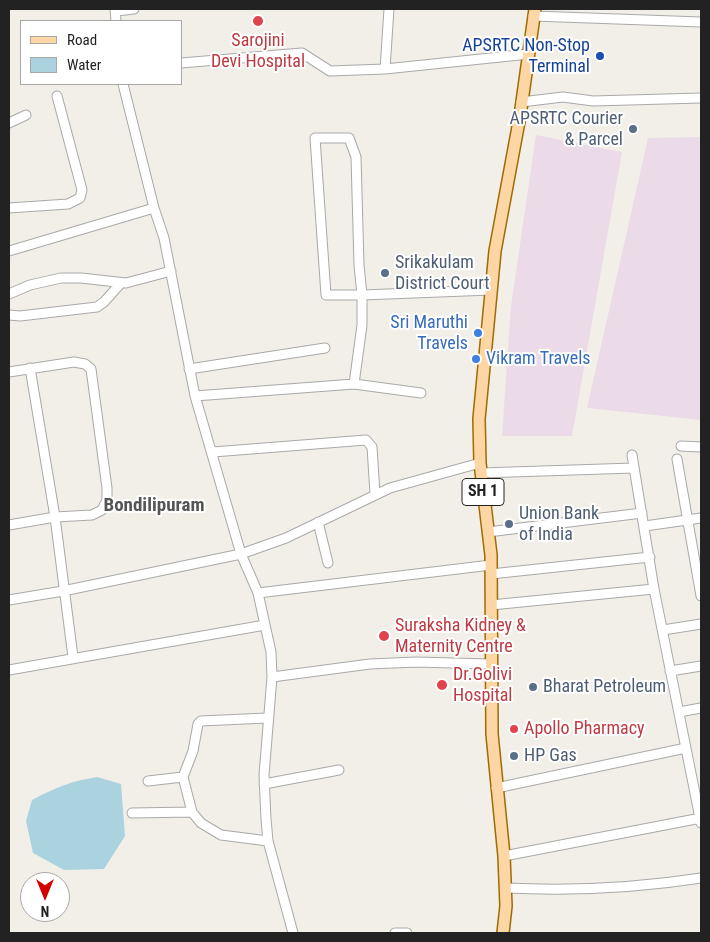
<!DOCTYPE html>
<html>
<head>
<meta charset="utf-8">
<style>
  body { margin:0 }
  #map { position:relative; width:710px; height:942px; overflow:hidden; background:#f2efe9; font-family:"Roboto Condensed",sans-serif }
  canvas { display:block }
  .frame { position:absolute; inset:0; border:10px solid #222; pointer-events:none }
  .legend { position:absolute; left:20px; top:20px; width:162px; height:65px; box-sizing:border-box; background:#fff; border:1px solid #a7a7a7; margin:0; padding:6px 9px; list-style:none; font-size:15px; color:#222 }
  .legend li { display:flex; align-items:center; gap:10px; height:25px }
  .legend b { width:25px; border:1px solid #a7a7a7 }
  .north { position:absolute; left:20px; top:872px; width:50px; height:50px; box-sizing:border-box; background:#fff; border:1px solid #a7a7a7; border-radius:50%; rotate:180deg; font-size:14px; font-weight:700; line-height:20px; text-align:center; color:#222 }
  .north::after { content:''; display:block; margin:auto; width:18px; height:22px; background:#d40000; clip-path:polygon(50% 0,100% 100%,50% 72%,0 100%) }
</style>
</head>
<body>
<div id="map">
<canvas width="710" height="942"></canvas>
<div class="frame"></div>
<ul class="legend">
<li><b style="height:6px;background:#fcd6a4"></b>Road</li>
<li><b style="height:14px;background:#aad3df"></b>Water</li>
</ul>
<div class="north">N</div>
</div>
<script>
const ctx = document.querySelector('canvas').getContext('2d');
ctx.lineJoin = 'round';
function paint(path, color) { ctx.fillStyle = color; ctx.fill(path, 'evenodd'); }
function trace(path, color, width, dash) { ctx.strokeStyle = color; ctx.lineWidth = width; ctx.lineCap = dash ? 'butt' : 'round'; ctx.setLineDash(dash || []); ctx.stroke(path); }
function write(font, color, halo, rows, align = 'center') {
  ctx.font = font + ' "Roboto Condensed",sans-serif'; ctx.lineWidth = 4; ctx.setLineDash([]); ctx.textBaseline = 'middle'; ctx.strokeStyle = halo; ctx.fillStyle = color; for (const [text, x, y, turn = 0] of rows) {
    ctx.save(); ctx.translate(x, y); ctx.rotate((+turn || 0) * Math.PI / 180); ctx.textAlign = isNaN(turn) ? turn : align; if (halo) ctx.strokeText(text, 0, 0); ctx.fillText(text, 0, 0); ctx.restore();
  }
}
paint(new Path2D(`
  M536 135 622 152 572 436H502L511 306Z
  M701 137V420L587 408 648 138Z`), '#ebdbe8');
paint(new Path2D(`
  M97 777 121 784 125 836 104 869 64 870 33 853 26 821 32 800C54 788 72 781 97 777Z`), '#aad3df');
const minor = new Path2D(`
  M115 9 116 21
  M116 11 134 9
  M533 16 701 22
  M181 63 302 53 330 71 385 69 529 54
  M385 69 389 9
  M123 84 154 208 164 238 195 396 241 554 258 593 271 652 272 677 264 775 266 819 268 841 293 933
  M521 102 563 97 593 101 701 98
  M9 123 26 115
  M315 138H349L356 157 359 265 362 295H326Z
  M9 208 68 204 80 198 82 190 57 96
  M9 251 154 208
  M9 294 30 285 61 278H81L126 283 171 271
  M9 315 20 316 97 307 104 302 121 283
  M30 368 55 517 73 657
  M189 369 325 348
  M9 372 74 362 85 364 91 369 107 488V500L102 510 92 515 55 517 9 525
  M354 384 421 393
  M195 396 354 384 362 325V295L491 290
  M681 446 701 447
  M213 452 366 440 372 447 375 494
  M632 455 654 589 701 823
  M677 459 701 596
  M481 473 634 468
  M318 522 328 563
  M645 526 701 518
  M488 532 642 513
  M491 574 650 557
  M258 593 491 565
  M9 600 63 591 241 554 286 538 390 488 480 463
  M491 605 654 589
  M663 630 701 624
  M9 670 265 625
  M670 671 701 666
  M272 677 370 664 416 662 490 664
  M679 712 701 708
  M267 718 201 721 198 724 193 751 183 777 192 812 201 823 221 835 268 841
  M148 781 183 777
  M264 784 339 770
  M496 788 686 748
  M132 813 192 812
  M504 856 701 818
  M506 888C570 891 637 888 701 878
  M395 933H407`);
const major = new Path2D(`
  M503 933 506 906 504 856 492 734 491 555 480 463 479 419 495 251 520 116 535 9`);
trace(minor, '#a9a9a9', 11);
trace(major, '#a06b00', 14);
trace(minor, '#fff', 9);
trace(major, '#fcd6a4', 11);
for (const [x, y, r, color] of [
  [258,21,6,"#e0444e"],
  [600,56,5,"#1a4fb4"],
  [633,129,5,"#5c6f8a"],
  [385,273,5,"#5c6f8a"],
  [478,333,5,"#3f7fe0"],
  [476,359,5,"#3f7fe0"],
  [509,524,5,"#5c6f8a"],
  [384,636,6,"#e0444e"],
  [442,685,6,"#e0444e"],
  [533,687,5,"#5c6f8a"],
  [514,729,5,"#e0444e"],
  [514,756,5,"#5c6f8a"]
]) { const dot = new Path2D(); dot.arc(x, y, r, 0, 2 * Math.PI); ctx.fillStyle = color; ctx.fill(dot); trace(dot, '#fff', 2); }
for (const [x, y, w] of [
  [483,492,42]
]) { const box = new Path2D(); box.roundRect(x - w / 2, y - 13.5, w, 27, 4); ctx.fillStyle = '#fff'; ctx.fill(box); trace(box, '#222', 1); }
write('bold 16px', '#222', null, [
  ["SH 1",483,492]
]);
write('18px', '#be3a42', '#fff', [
  ["Sarojini",258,41,"center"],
  ["Devi Hospital",258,62,"center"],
  ["Suraksha Kidney &",395,626],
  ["Maternity Centre",395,647],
  ["Dr.Golivi",453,675],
  ["Hospital",453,696],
  ["Apollo Pharmacy",524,729]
], 'left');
write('18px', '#164399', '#fff', [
  ["APSRTC Non-Stop",590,46],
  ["Terminal",590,67]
], 'right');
write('18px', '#4e5e75', '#fff', [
  ["APSRTC Courier",623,119,"right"],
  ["& Parcel",623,140,"right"],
  ["Srikakulam",395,263],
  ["District Court",395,284],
  ["Union Bank",519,514],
  ["of India",519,535],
  ["Bharat Petroleum",543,687],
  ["HP Gas",524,756]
], 'left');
write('18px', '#366cbe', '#fff', [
  ["Sri Maruthi",468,323],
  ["Travels",468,344],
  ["Vikram Travels",486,359,"left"]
], 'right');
write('bold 19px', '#555', '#fff', [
  ["Bondilipuram",154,506]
]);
</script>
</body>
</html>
